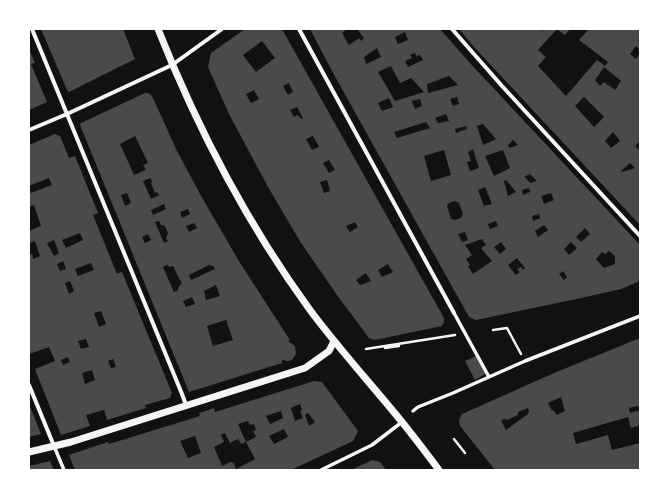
<!DOCTYPE html>
<html>
<head>
<meta charset="utf-8">
<style>
  body { margin:0 }
  #map { position:relative; width:669px; height:499px; overflow:hidden; background:#111; font-family:"IBM Plex Sans",sans-serif }
  canvas { display:block }
  .frame { position:absolute; inset:0; border:30px solid #fff; pointer-events:none }
</style>
</head>
<body>
<div id="map">
<canvas width="669" height="499"></canvas>
<div class="frame"></div>
</div>
<script>
const ctx = document.querySelector('canvas').getContext('2d');
ctx.lineJoin = 'round';
function paint(path, color) { ctx.fillStyle = color; ctx.fill(path, 'evenodd'); }
function trace(path, color, width, dash) { ctx.strokeStyle = color; ctx.lineWidth = width; ctx.lineCap = dash ? 'butt' : 'round'; ctx.setLineDash(dash || []); ctx.stroke(path); }
paint(new Path2D(`
  M41 29H123L135 59 69 92 67 90Z
  M245 29H282L444 318V322L442 326 375 340 369 338 337 295 301 243 268 187 229 114 208 67 211 53ZM262 41 275 58 256 72 243 55ZM289 83 293 92 288 95 283 86ZM254 90 259 99 251 103 246 94ZM297 107 303 118 301 119 298 115 294 117 290 110ZM313 136 319 147 312 150 306 139ZM329 160 335 170 329 173 323 163ZM327 180 330 191 324 193 320 182ZM355 222 358 227 350 232 346 226ZM388 264 393 272 382 277 378 270ZM366 273 371 281 360 285 356 280Z
  M310 29H347L342 33 349 45 359 38 361 41 364 38 357 29H440L469 62 640 245V281L621 289 586 297 476 320 469 317 332 71ZM405 32 408 40 398 44 395 37ZM377 48 381 57 366 64 364 57ZM415 53 416 56 420 55 423 60 408 67 405 61 412 58 410 55ZM391 66 400 83 411 78 424 92 395 101 378 72ZM449 76 458 85 428 93 427 84ZM457 97 459 104 453 106 450 99ZM389 98 393 107 382 111 378 103ZM420 99 422 106 415 109 412 101ZM446 114 449 121 438 123 435 118ZM426 122 430 128 397 138 394 132ZM483 124 496 139 483 145 477 126ZM466 126 467 129 456 133 455 129ZM513 140 518 145 509 148 508 145ZM473 149 479 168 470 171 467 162 471 161 468 152ZM444 150 451 175 431 181 424 156ZM503 150 510 168 494 176 485 156ZM530 174 537 181 530 183 526 178 524 177ZM506 180 516 192 508 196 504 181ZM485 187 492 204 484 206 478 190ZM529 188 530 192 523 195 522 190ZM551 193 554 200 544 204 541 196ZM455 201 459 203 463 214 461 218 455 220 451 219 447 206 449 203ZM539 214 540 218 533 221 532 216ZM496 221 498 226 490 229 488 224ZM544 225 548 230 538 237 535 231ZM585 228 590 234 581 242 576 237ZM465 232 468 240 462 242 458 234ZM482 239 486 245 481 248 492 261 473 274 468 266 470 265 466 259 472 255 465 245ZM501 242 506 249 500 254 494 247ZM571 242 577 248 569 255 564 249ZM609 251 615 256V264L604 268 596 259 602 252 605 254ZM517 258 525 268 523 270 521 267 517 269 520 272 516 275 508 265ZM563 271 567 277 564 280 559 274Z
  M459 29H542L543 31 545 29H570L565 35 557 29 538 50 546 57 538 66 566 96 597 60 605 66 608 62 579 40 589 29H640V50L636 46 630 54 636 59 640 53V141L635 146 640 151V225L474 47ZM604 67 621 81 615 90 604 82 600 86 595 80ZM584 97 604 117 594 127 575 106ZM613 132 620 141 611 148 605 141ZM630 163 635 168 622 172 621 171Z
  M29 49 35 63 31 64 47 102 29 110Z
  M145 93H148L152 96 177 151 200 194 240 263 290 340 288 341 295 346 296 354 292 360 287 361 282 360V363L189 392 80 125 81 123ZM135 136 148 163 143 165 146 170 134 175 120 144ZM151 178 152 182 151 183 155 193 157 192 159 195 151 199 143 181ZM127 193 131 203 125 206 121 195ZM164 204 166 209 153 215 151 210ZM188 209 190 214 182 218 180 212ZM159 221 161 225 165 226 168 233 166 238 168 241 164 243 155 222ZM194 223 197 228 189 232 186 226ZM148 234 151 240 145 243 142 237ZM167 265 170 267 173 266 182 284 179 286 178 290 174 292 163 267ZM209 265 213 266 215 269 191 280 189 275ZM216 285 220 296 206 300 204 291ZM192 297 195 304 186 307 183 301ZM226 320 233 340 213 346 207 326Z
  M55 134 60 136 69 158 75 156 98 213 93 215 117 274 122 272 172 393 170 398 145 405 146 408 107 420 104 410 86 415 90 426 61 435 35 369 55 361 49 347 29 354V255L32 254 33 259 40 256 35 241 29 243V231L41 226 34 205 29 207V188L31 193 52 185 49 178 29 186V145ZM80 233 83 240 66 248 62 240ZM54 240 59 253 54 256 47 243ZM63 261 66 269 60 271 57 264ZM91 263 94 270 78 276 75 269ZM70 281 74 291 69 294 65 283ZM101 311 106 324 99 327 94 313ZM86 339 89 347 81 349 78 341ZM68 357 70 362 63 365 61 360ZM113 359 116 367 111 368 108 361ZM92 370 95 380 85 384 82 373Z
  M640 338V410L638 406 629 408 630 413 640 410V425L631 428 628 417 573 433 576 444 608 435 612 450 640 443V470H495L460 426 459 420 462 414 554 373ZM561 397 565 411 557 415 553 410 552 411 548 403ZM528 408 529 411 528 414 506 430 501 420 505 419 507 420 518 415V412Z
  M476 356 485 373V374L475 380 465 361Z
  M314 381 322 382 358 431 353 441 291 470H75L69 455 108 442 109 444 200 416 199 413 214 408 215 412ZM300 404 302 410 300 411 303 418 295 421 291 408ZM281 411 283 418 270 424 266 416ZM308 413 315 422 309 426 305 415ZM248 421 250 425 254 424 256 430 253 431 256 437 246 442 238 424ZM284 429 288 437 274 444 269 436ZM225 433 230 443 238 439 241 444 246 442 255 459 236 469 234 463 231 462 222 466 214 447 224 442 221 435ZM195 436 201 453 188 458 180 441Z
  M29 404 41 434 29 437Z
  M372 460 380 462 386 470H351Z
  M50 461 54 470H29V466Z`), '#4a4a4a');
trace(new Path2D(`
  M493 330 507 328 521 354
  M385 348 399 346
  M366 349 455 335
  M454 439 465 453`), '#f5f5f5', 2.5);
trace(new Path2D(`
  M454 313 489 377
  M413 411 418 407 453 393 525 361 640 316
  M54 446 64 470
  M321 470 372 445 402 422`), '#f5f5f5', 3.5);
trace(new Path2D(`
  M32 29 182 394 186 405
  M299 29 454 313
  M452 29 502 86 640 236
  M29 130 67 114 172 65 222 29
  M29 385 54 446`), '#f5f5f5', 4);
trace(new Path2D(`
  M158 29C198 130 246 222 310 310 339 349 372 385 402 422 415 438 427 454 439 470
  M29 452 71 442 305 368 329 351 334 341`), '#f5f5f5', 7);
</script>
</body>
</html>
